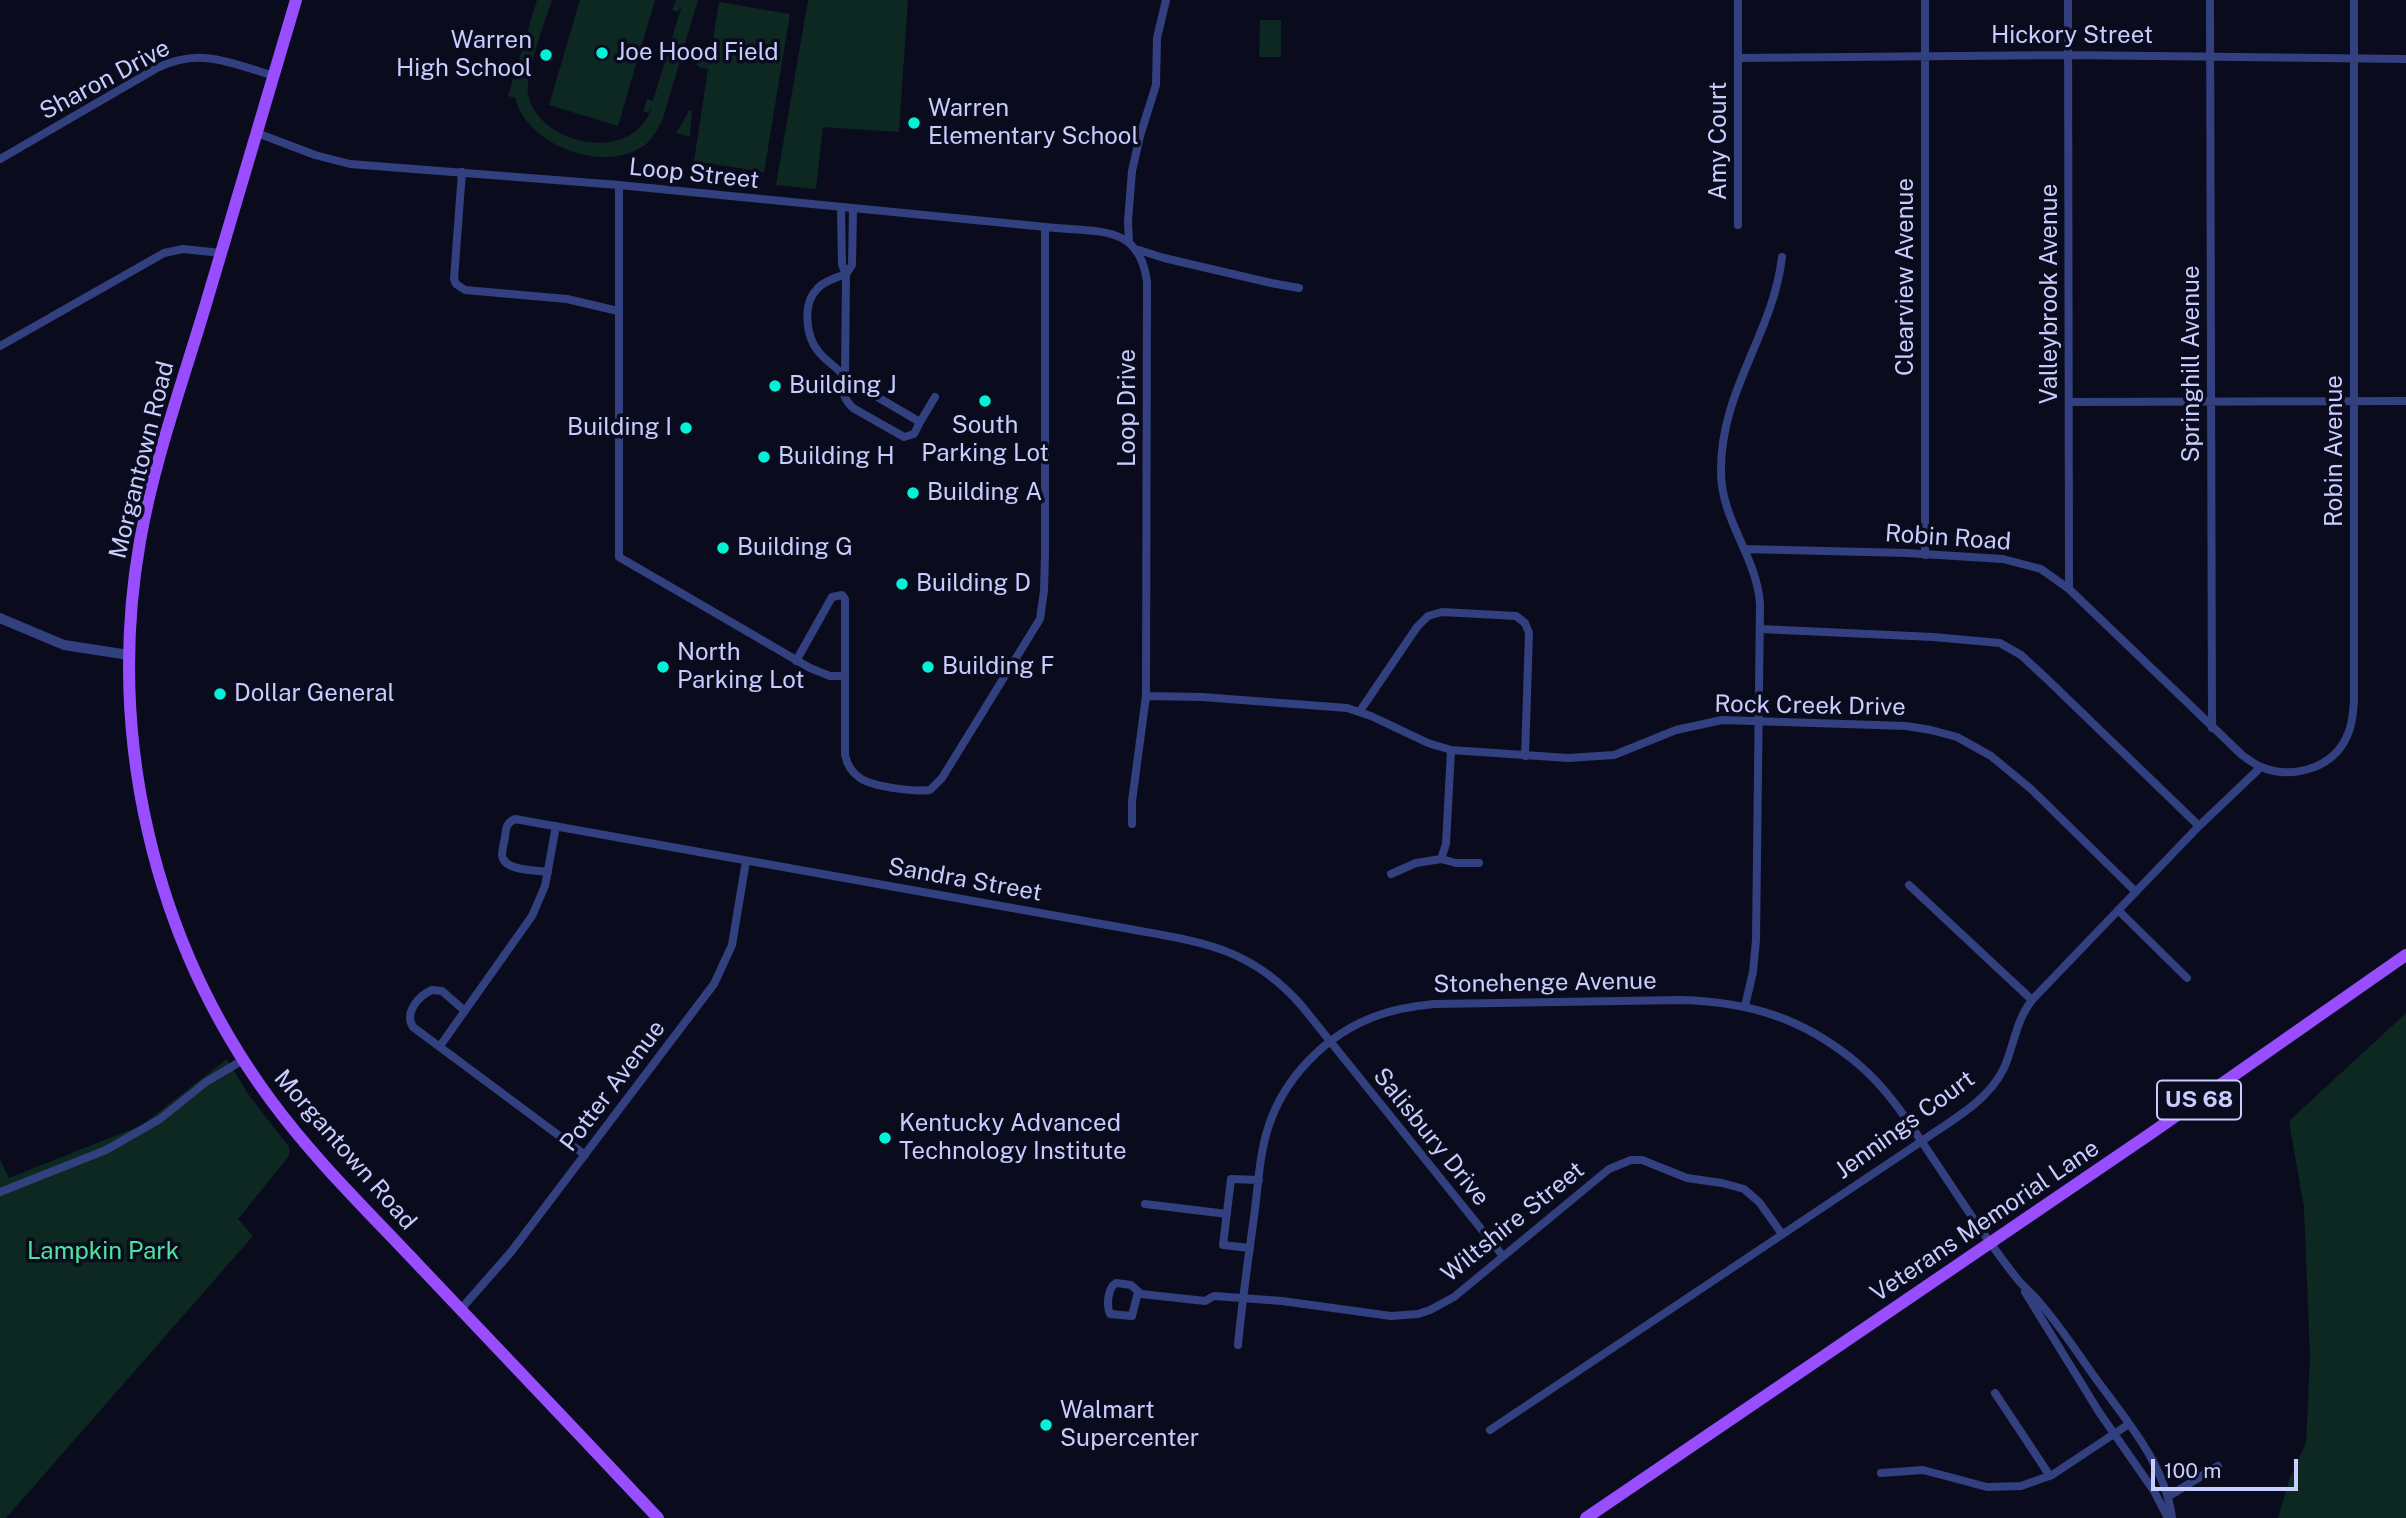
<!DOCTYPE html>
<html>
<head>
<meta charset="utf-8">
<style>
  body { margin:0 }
  #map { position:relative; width:2406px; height:1518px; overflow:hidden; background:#0b0b1e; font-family:"Public Sans",sans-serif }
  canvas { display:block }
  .scale { position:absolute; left:2151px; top:1459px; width:147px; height:32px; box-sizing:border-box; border:4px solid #c7cdff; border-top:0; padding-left:9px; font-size:21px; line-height:24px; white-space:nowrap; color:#c7cdff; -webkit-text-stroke:5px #0b0b1e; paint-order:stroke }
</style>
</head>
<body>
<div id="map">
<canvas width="2406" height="1518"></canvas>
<div class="scale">100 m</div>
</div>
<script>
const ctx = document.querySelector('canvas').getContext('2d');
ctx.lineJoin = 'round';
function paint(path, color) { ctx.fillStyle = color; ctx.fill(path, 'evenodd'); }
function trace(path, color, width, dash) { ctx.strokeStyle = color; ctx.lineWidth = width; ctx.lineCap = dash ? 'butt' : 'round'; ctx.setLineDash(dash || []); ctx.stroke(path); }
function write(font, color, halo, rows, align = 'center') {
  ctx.font = font + ' "Public Sans",sans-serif'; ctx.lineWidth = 7; ctx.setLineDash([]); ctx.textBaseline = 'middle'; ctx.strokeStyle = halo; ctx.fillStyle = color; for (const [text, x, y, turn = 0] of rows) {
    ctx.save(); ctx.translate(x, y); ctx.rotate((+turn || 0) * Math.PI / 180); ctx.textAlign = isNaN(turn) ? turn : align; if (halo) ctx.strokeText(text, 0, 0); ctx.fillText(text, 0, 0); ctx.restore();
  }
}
paint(new Path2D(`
  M537 0H552C545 22 525 73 528 94 538 146 635 166 652 106L648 113 643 111 647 99 653 101 682 5 678 12 672 10 676 0H698L663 118C659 128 653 138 645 145 605 174 528 147 515 98L508 96Z
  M580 0H655L618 126 549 105Z
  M808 0H908L899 132 823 127 816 189 776 185Z
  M719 2 790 14 764 172 694 161 708 69 701 68 696 64 697 58H710Z
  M1260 20H1281V57H1259Z
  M688 110 692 111 690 137 676 133 687 115Z
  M2406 1013V1518H2278L2289 1480 2306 1443 2310 1357 2304 1208 2289 1121Z
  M227 1059 248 1094 289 1147V1156L238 1219 253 1236 6 1518H0V1159L9 1178 142 1125Z`), '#0d2821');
trace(new Path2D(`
  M1925 0V555
  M2068 0 2069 589
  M2210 0 2212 728
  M1739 58 2068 55 2406 59
  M257 133 315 155 350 164 619 185 1056 228C1101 232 1140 226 1147 282L1146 696 1132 801V824
  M0 159 157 68C200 47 231 63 274 76
  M462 172 454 279 456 284 465 290 567 299 618 311
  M619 185V557L810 668 830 676H844
  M841 208 842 265 846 274 852 265 853 209
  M1738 225V0
  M1129 242 1128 221 1132 171 1140 136 1156 85 1157 38 1166 0
  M1139 250 1164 258 1271 283 1299 288
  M0 346 164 253 183 249 221 253
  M2070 402 2406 401
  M920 422 914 434 904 437 853 408C843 398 841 391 845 378 838 367 826 362 818 351 806 336 802 304 817 289 824 281 836 278 846 274L845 378 920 422 935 397
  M1744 549 1907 553 2003 559 2041 569 2069 589 2242 755C2248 759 2254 764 2261 767 2289 779 2328 770 2344 742 2352 729 2353 714 2354 700V0
  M1760 629 1933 637 2000 643 2021 655 2048 680 2199 826
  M796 661 832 597 842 595 845 599V755C847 764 851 772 860 778 873 787 914 792 930 790L942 778 1040 619 1044 591 1045 555V227
  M1146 696 1202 697 1347 708 1371 716 1428 743 1451 750 1568 758 1614 755 1676 730 1722 720 1906 726 1931 730 1957 737 1991 756 2031 789 2135 891
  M1360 711 1417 627 1428 616 1442 612 1516 616 1525 623 1529 633 1525 756
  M1441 859 1456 863H1479
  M548 872C536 870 503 871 502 855 502 850 504 843 505 837 506 828 506 823 515 819L1124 928C1198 942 1248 945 1301 1005L1503 1256
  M1391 874 1416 863 1441 859 1446 844 1451 750
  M1909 885 2032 1000
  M2118 910 2187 978
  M1745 1006 1753 972 1756 940 1760 604C1757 557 1721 520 1721 472 1720 390 1773 335 1782 257
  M465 1011 442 991 432 990C418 996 404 1013 413 1027L585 1155
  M440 1046 532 916 545 886 556 826
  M0 1192 106 1150 160 1119 206 1082 243 1060
  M1145 1204 1227 1214
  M1250 1248 1223 1245 1231 1179 1259 1180
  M1138 1292 1132 1316 1110 1314C1106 1306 1108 1287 1116 1283L1131 1285 1141 1294 1205 1301 1214 1296 1282 1301 1391 1316 1418 1314 1430 1310 1454 1297 1609 1169 1631 1160H1642L1687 1178 1722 1183 1744 1189 1759 1202 1782 1234
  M2025 1292 2099 1412 2154 1491 2168 1518
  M461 1309 511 1252 714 984 732 945 746 861
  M1238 1345C1242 1302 1248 1260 1254 1217 1258 1188 1259 1156 1268 1128 1284 1077 1327 1034 1376 1016 1395 1009 1414 1006 1434 1004L1681 1000C1750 1002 1803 1018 1857 1063 1887 1088 1908 1121 1930 1154 1957 1194 1984 1237 2015 1276 2022 1286 2032 1293 2040 1303 2060 1326 2076 1351 2094 1376 2125 1419 2165 1463 2172 1518
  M1995 1393 2050 1476
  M1490 1430 1922 1141C1950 1121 1987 1102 2003 1070 2014 1047 2015 1022 2032 1000L2199 826 2261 767
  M1881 1473 1923 1470 1987 1487 2021 1486 2052 1475 2129 1424
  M2169 1496 2218 1466`), '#33407f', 8);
trace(new Path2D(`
  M0 618 64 645 129 655`), '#33407f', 10);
trace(new Path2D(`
  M296 0C266 102 235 205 205 307 182 384 154 461 140 541 106 735 153 940 270 1099 316 1162 373 1216 426 1273 503 1354 581 1436 658 1518
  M1586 1518 2150 1134 2406 955`), '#984eff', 12);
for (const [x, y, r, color] of [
  [602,53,7,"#00f2d7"],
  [546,55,7,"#00f2d7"],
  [914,123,7,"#00f2d7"],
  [775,386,7,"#00f2d7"],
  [985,401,7,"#00f2d7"],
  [686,428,7,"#00f2d7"],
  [764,457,7,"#00f2d7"],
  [913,493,7,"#00f2d7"],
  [723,548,7,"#00f2d7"],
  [902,584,7,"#00f2d7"],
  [663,667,7,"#00f2d7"],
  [928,667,7,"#00f2d7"],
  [220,694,7,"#00f2d7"],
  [885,1138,7,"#00f2d7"],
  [1046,1425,7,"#00f2d7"]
]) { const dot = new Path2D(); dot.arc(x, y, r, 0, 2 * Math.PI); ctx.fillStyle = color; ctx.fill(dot); trace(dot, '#0b0b1e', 2.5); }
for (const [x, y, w] of [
  [2199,1100,84]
]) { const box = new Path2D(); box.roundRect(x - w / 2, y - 19.5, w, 39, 5); ctx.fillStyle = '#0b0b1e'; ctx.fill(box); trace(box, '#c7cdff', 2); }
write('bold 23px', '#c7cdff', null, [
  ["US 68",2199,1100]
]);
write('24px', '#c7cdff', '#0b0b1e', [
  ["Hickory Street",2072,36],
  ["Sharon Drive",105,80,-28],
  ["Amy Court",1719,141,-90],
  ["Loop Street",694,174,6],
  ["Clearview Avenue",1906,277,-90],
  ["Valleybrook Avenue",2050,294,-90],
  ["Springhill Avenue",2192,364,-90],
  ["Loop Drive",1128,408,-90],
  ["Robin Avenue",2335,451,-90],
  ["Morgantown Road",142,460,-76],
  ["Robin Road",1948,538,4],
  ["Rock Creek Drive",1810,706,1],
  ["Sandra Street",965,880,10],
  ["Stonehenge Avenue",1545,983,-1],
  ["Potter Avenue",613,1086,-53],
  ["Jennings Court",1905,1125,-36],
  ["Salisbury Drive",1431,1137,51],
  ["Morgantown Road",345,1150,49],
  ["Veterans Memorial Lane",1985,1221,-34],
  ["Wiltshire Street",1513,1222,-39]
]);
write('24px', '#c7cdff', '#0b0b1e', [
  ["Warren",532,41,"right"],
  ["High School",532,69,"right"],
  ["Joe Hood Field",616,53],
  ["Warren",928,109],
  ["Elementary School",928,137],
  ["Building J",789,386],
  ["South",985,426,"center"],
  ["Parking Lot",985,454,"center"],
  ["Building I",672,428,"right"],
  ["Building H",778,457],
  ["Building A",927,493],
  ["Building G",737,548],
  ["Building D",916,584],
  ["North",677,653],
  ["Parking Lot",677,681],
  ["Building F",942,667],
  ["Dollar General",234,694],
  ["Kentucky Advanced",899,1124],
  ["Technology Institute",899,1152],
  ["Walmart",1060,1411],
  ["Supercenter",1060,1439]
], 'left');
write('24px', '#4ee49f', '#0b0b1e', [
  ["Lampkin Park",103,1252]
]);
</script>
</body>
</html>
